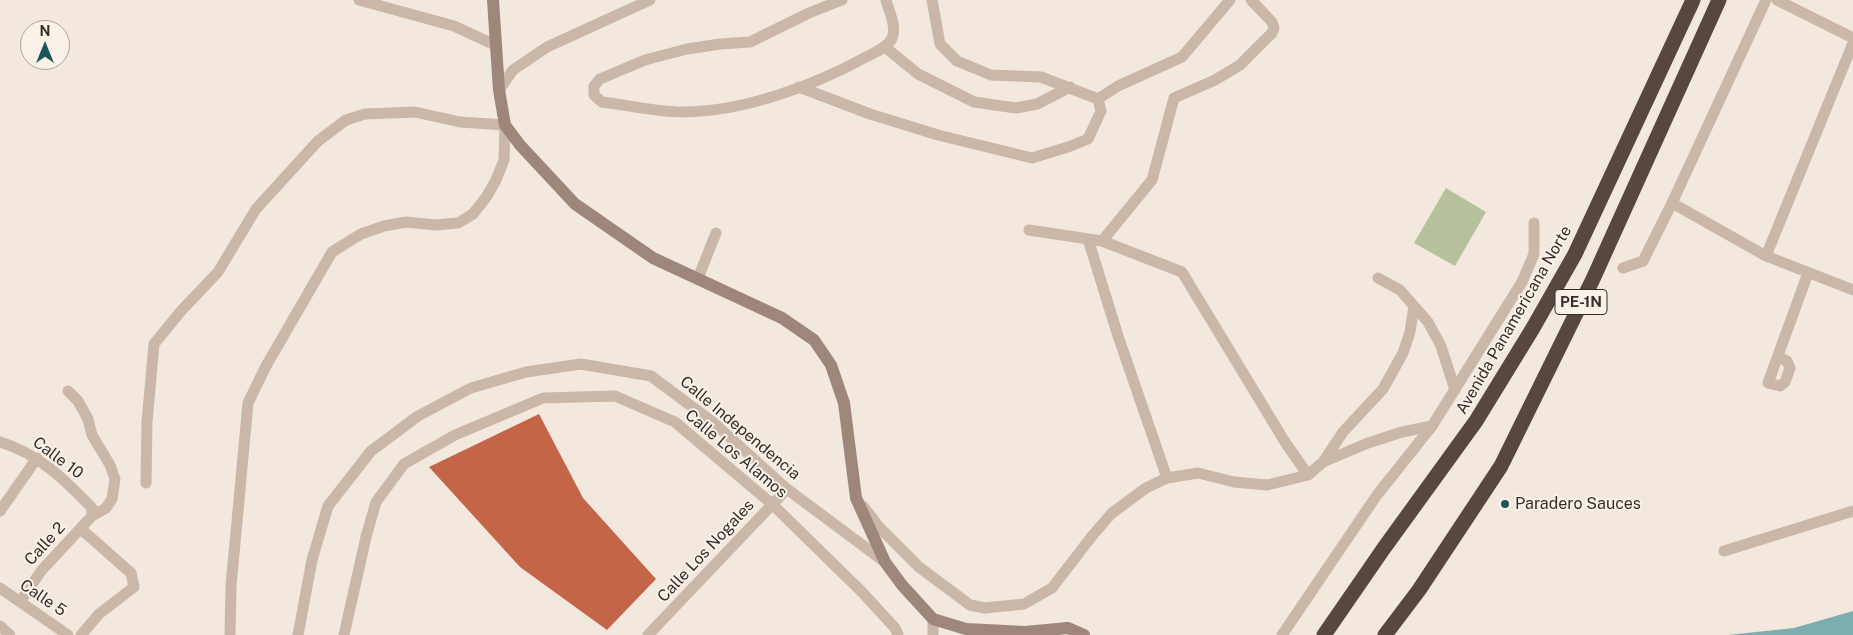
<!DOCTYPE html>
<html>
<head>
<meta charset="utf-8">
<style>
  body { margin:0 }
  #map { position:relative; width:1853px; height:635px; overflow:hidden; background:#f2e8dd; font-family:"Public Sans",sans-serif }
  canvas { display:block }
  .north { position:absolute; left:20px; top:20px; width:50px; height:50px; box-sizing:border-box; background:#faf2e9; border:1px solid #aca39c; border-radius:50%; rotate:0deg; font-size:14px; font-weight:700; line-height:20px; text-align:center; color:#372d28 }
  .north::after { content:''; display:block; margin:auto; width:18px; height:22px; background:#1e5558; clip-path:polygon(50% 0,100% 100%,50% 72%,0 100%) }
</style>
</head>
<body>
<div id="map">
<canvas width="1853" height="635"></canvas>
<div class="north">N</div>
</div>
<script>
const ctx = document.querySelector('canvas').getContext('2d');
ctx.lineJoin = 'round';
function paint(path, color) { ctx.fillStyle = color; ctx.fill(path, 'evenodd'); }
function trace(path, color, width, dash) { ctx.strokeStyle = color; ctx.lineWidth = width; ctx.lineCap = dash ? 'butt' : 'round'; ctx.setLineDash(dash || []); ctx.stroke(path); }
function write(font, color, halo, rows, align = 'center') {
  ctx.font = font + ' "Public Sans",sans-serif'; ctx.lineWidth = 4; ctx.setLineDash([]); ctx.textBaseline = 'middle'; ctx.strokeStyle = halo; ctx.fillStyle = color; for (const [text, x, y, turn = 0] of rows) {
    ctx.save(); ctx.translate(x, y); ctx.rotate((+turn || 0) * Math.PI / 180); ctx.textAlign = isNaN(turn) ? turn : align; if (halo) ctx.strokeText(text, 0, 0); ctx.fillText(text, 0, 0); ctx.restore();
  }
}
paint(new Path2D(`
  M1446 188 1486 212 1455 266 1414 243Z`), '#b5c19c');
paint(new Path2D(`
  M1853 611V635H1728L1794 628Z`), '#7cadaf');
paint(new Path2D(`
  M539 414 583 498 656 579 607 630 520 567 429 467Z`), '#c56548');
trace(new Path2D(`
  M359 0 454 26 495 45
  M842 0 809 13 750 42 720 44 687 49 645 60 600 79 594 86V95L602 102C628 105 655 112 682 112 743 112 813 86 866 57 874 53 886 48 891 40 898 29 889 11 886 0
  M1777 0 1853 38
  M885 47 918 74 974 102 1016 108 1037 104 1070 87
  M799 87 870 114 938 135 1032 158 1068 147 1088 139 1101 111 1098 99 1041 77 991 75 957 61 940 44 932 0
  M499 90 513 70 547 47 650 0
  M1098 99 1118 86 1182 57 1230 0
  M1672 203 1766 256 1853 290
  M1029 230 1102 241 1182 272 1285 442 1308 475
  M1088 239 1118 336 1167 478
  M1102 241 1152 180 1174 98 1215 80 1240 65 1272 33 1274 28 1272 22 1251 0
  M1766 256 1853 43
  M1623 268 1643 261 1672 203 1766 0
  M698 278 716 233
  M1378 278 1400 290 1428 322 1441 346 1455 390
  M1778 357 1787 361 1790 368 1785 382 1780 386 1768 383 1808 273
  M68 391 78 401 88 419 92 435 110 465 115 479 112 499 106 508 92 516
  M0 442C38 453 65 480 92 508V516L41 571 20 602
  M1323 462 1343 432 1383 389 1403 353 1410 332 1414 306
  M146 483 147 422 154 344 181 311 218 272 256 209 318 141 346 120 365 114 415 112 460 122 505 125 504 160 496 180 487 196 473 214 458 223 436 225 406 222 384 226 361 234 332 252 266 366 248 403 231 586 230 635
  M863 506 880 528 919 567 970 605 985 608 1024 604 1052 588 1092 536 1112 513 1146 488 1167 478 1198 473 1234 482 1267 485 1308 475 1323 462 1368 443 1402 432 1432 426
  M0 511 37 458
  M81 529 131 573 134 587 99 614 81 635
  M1724 551 1853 511
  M0 588 68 635
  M933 619V635
  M0 626 10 635
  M298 635 312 560 328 506 371 451 418 416 471 388 526 372 581 364 651 376 714 423 787 489 885 562
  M344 635 366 537 376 502 404 464 455 435 543 398 615 396 675 422 772 504 862 592 895 628 898 635
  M648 635 787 489
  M1282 635 1377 495 1432 426 1522 282 1534 254V223`), '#cab7a8', 11);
trace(new Path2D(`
  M493 0 499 90 505 125 520 145 575 204 653 258 782 318 814 340 831 365 844 403 856 498 885 562 902 585 933 619 966 629 1025 632 1068 628 1084 635`), '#9e867a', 12);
trace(new Path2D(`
  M1324 635 1384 548 1476 421 1533 328 1575 254 1693 0
  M1385 635 1419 590 1501 466 1593 279 1719 0`), '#584740', 15);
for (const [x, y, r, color] of [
  [1505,504,5,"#1e5558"]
]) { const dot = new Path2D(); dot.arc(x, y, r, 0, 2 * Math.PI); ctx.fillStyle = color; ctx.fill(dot); trace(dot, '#faf2e9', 2); }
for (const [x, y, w] of [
  [1581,302,52]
]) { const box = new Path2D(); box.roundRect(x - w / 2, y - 12.5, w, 25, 4); ctx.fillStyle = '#faf2e9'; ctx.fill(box); trace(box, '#372d28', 1); }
write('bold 15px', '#372d28', null, [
  ["PE-1N",1581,302]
]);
write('16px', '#372d28', '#faf2e9', [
  ["Avenida Panamericana Norte",1514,320,-60],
  ["Calle Independencia",740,428,40],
  ["Calle Los Alamos",736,454,40],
  ["Calle 10",58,458,37],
  ["Calle 2",45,544,-48],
  ["Calle Los Nogales",706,551,-47],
  ["Calle 5",43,598,34]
]);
write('16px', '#372d28', '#faf2e9', [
  ["Paradero Sauces",1515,504]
], 'left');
</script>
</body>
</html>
